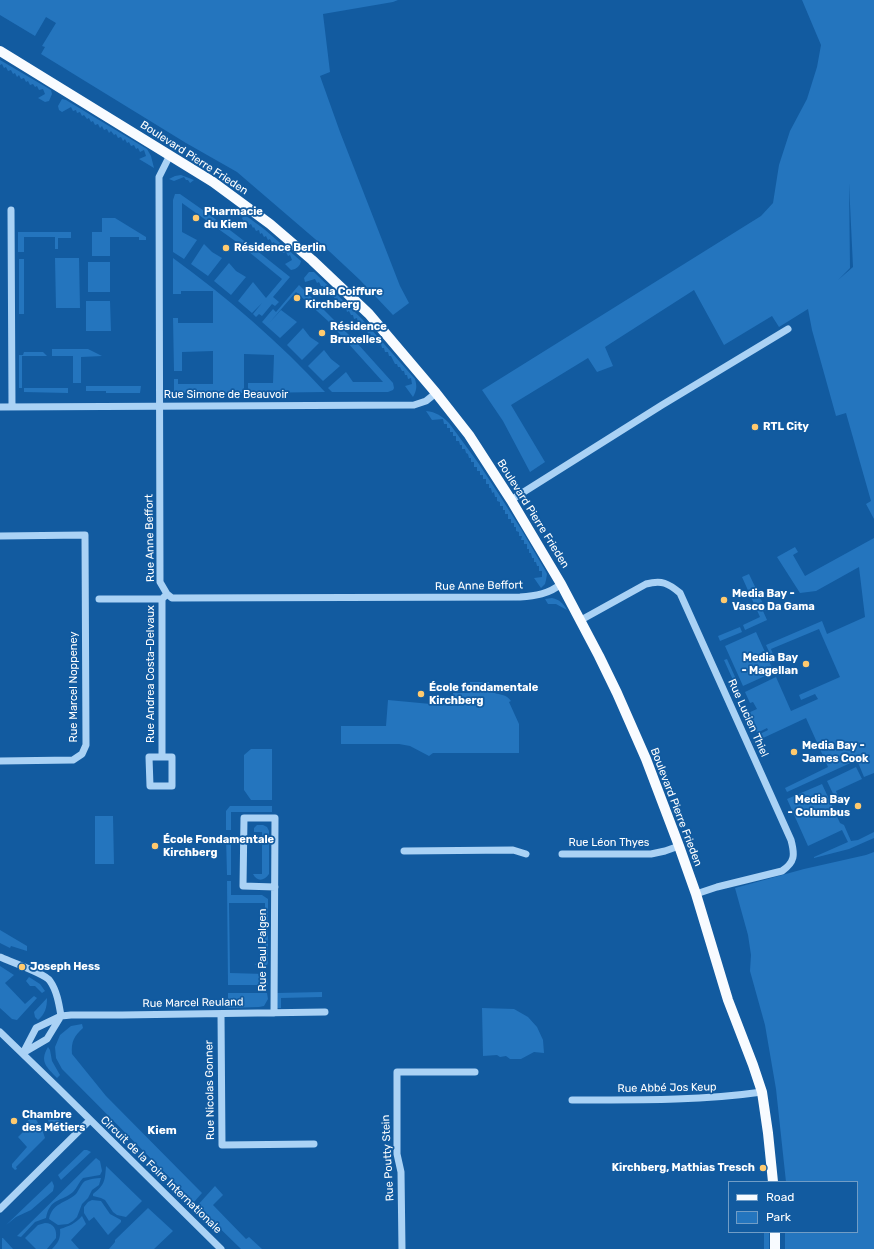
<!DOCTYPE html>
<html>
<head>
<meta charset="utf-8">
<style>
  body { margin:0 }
  #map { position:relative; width:874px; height:1249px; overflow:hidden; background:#125ba0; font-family:Rubik,sans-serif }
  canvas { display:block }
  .legend { position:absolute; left:728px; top:1181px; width:130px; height:52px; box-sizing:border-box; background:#125ba0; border:1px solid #719dc6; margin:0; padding:5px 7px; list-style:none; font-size:12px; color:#fff }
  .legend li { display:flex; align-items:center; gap:8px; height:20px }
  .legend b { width:20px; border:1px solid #719dc6 }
</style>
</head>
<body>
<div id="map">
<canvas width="874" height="1249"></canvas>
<ul class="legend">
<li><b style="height:5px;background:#f8fbff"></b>Road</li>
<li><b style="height:11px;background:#2475be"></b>Park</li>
</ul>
</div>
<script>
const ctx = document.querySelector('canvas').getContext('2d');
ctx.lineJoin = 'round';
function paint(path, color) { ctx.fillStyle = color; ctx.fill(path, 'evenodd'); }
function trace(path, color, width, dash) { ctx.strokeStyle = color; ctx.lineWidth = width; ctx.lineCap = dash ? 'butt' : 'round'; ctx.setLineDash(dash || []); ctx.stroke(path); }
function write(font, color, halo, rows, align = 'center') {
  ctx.font = font + ' Rubik,sans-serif'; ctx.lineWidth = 3.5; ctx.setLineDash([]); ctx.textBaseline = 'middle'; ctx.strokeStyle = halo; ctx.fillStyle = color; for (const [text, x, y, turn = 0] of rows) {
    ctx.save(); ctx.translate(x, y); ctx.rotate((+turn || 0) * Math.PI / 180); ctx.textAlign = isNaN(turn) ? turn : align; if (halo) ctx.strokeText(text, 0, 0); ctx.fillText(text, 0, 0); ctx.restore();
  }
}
paint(new Path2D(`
  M0 0H398L393 2 323 14 330 72 320 76 340 132 400 286 409 303 393 315 360 280 329 251 237 172 186 143 41 54 45 47 42 46 56 23 46 17 35 36 0 15Z
  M802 0H874V519L866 504 871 501 846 413 836 416 812 330 808 309 779 327 772 316 724 345 694 290 605 347 613 366 597 372 588 358 511 405 545 462 530 472 503 421 482 390 761 216 773 203 779 165 790 131 807 99 817 67 821 45ZM849 183 853 267 838 280 850 268Z
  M0 60 51 90 52 94 49 101 45 102 38 98 45 94 43 89 39 90 37 86 35 87 33 84 30 85 28 81 26 82 24 78 21 79 19 75 17 77 15 73 13 74 11 70 8 71 6 67 4 68 2 64 0 65Z
  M62 99 66 100 147 149 151 156 154 168 139 159 146 156 144 150 140 152 138 148 136 149 134 145 131 146 129 142 127 143 125 139 123 141 121 137 118 138 116 134 114 135 111 131 109 133 107 129 104 130 102 126 100 128 98 124 95 125 93 121 91 122 89 118 87 119 84 115 82 116 80 112 77 113 76 110 73 111 71 107 62 112 59 110 58 106Z
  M181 175 194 180 190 183 188 180H186L184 177 174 181 169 179 175 176Z
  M175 194H180C218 220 254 248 290 277L273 297 279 302 275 306 272 304 262 316 259 314 256 317 253 314 262 303 252 313 238 301 253 282 266 298 282 279 238 243 182 203V232L197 240 184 259 173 252V200Z
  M245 215 264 229 301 261C300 266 297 269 291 270L285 264 292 260 290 255 288 256 286 252 283 253 281 249 279 250 277 246H276L274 242 272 243 270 239 268 240 266 236 264 237 262 233 260 234 259 230 256 231 254 227 253 228 251 224 249 225 247 221 244 222 242 218Z
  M102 218H115L146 237V240H139V237H110V256H92V232H102Z
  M18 232H71V238H58V249H55V237H24V252H18Z
  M204 244 212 252 222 258 208 276 191 264Z
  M55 258H79L80 308H56Z
  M173 258C228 298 279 342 325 392L248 393V383H273L274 355 244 354V393H174V379H178V384H213V351L182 352V371H174L173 318H178V323H213V291H181V294H173Z
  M19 259H24V314H19Z
  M88 262H110V292H88Z
  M229 263 236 271 246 277 231 295 214 281Z
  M309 272H314L362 319 415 379C417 386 417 390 413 397L405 386 412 384 411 378 408 379 407 375H405L404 371H402L400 367H398L397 364H395L391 356H389L388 352H385L384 348H382L381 344 379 345 378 340 375 341 374 337 372 338 370 333 368 334 367 330H365L363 326 361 327 360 322 358 323 357 318 354 319 353 315H351L349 311 347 312 346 308H344L342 304H340L339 301H336L334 297H332L331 293H328L327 289 325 290 323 286H321L319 282 317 283 315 279 305 282 304 278Z
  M299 285 357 343 393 383 394 388 393 390 388 392H332L328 388 346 372 353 382H383L328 321 296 292 270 322 281 310 297 322 280 338 262 322 273 309 276 312Z
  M86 301H110L111 331H86Z
  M303 328 310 337 319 343 302 360 287 345Z
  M52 349H88L102 356 81 357V383H73V356H52Z
  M324 350 331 359 340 366 323 381 308 366Z
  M24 352H43L47 356H22V388H19V355H23Z
  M86 386H141L140 393H106V391H86Z
  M24 388H68V393L24 392Z
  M426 411C436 412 442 416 449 423L479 464 500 496 521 529 545 570 547 574 546 580 545 584 541 588 534 578 542 577V571H539V566H537L536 562H534V558H532L531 553H529V549H527V544H524V540H521L522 536H519V532L516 531V527H514V523H511V519H508V514H505V510H503V506H500V502L497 501V497H495L494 492 492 493 491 488H489V484H486V479H483V475H480V471H477V467H474V462H471V458H469L468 454 466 453 465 449H462V445H460L459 441H456V436H453V432H450V428H447V424H444L443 419 432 420Z
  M874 538V773L864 777 857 760 787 792 785 788 828 767 806 718 761 739 758 735 768 730 767 728 757 733 748 713 757 709 753 702 750 703 745 692 776 677 791 711 818 699 815 694 801 700 799 695 840 677 819 629 771 649 774 657 772 658 766 645 822 621 827 634 865 617 859 567 816 591 800 593 777 557 795 547 798 552 793 555 805 576Z
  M749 574 766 610 763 611 767 620 745 630 743 625 760 617 742 577Z
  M552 598C560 600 563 603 567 610L556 604H548L545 599Z
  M740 627 742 632 720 641 718 636Z
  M756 632 774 672 743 686 725 646Z
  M727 659 736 679 733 680 724 660Z
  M470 682H489C489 700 503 689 511 701L509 702 519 724V753H433L429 756 410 746 399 744H341V726H386L388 700 452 706 453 693H470Z
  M251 749H272V800H251L244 790V755Z
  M856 767 862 779 836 791 839 799 836 800 827 781Z
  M822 784 840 823 844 825 851 841 858 840 874 832V838L849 849 814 858V857L848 842 842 830 808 846 787 799Z
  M230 806H272V812H231V830H226V811Z
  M95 816H113L114 864H95Z
  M257 825H263L267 827 269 831V874C264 881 257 882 253 874H262V832H254V828Z
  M226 836H231V875H227Z
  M874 852V1249H785V1232H857V1182H786L776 1089 765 1025 750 971 751 955 748 935 735 888 804 869 866 855Z
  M227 881H231V895H262L268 899V963L267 965H257L254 964 265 963V903H229L230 973 264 974 267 976 268 985H228Z
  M0 930 27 946V951L11 946 10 948 0 943Z
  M0 966 14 975 5 983 25 1004 34 996 37 998 17 1020 12 1019 0 1008Z
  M29 977 40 984 45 991 42 993 35 986H30L26 981Z
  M322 992V997L281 998V1008H277V993Z
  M228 993H267L268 999 264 1006 259 1007 228 1008Z
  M47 998C47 1008 45 1014 38 1020L35 1017 34 1012Z
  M482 1008 514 1009 528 1017 537 1027 543 1040 544 1053 534 1052 521 1059H510L506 1056 500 1057 497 1055 483 1056Z
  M82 1024 83 1028C74 1036 71 1042 72 1054L106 1096 202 1193 194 1202 62 1069 56 1058 55 1047 60 1035 71 1026Z
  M48 1047 50 1050 52 1061 60 1075 57 1078C47 1067 39 1062 48 1047Z
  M33 1115 42 1129 45 1138 16 1167 17 1169 15 1170 12 1167V1164L27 1147 18 1137 24 1131 22 1127Z
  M47 1118H56L60 1121V1124L53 1131Z
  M84 1150H87L91 1152 61 1180 58 1175Z
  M96 1158 100 1161 102 1171 100 1175 83 1178C79 1182 77 1188 73 1192 61 1202 50 1198 46 1218L35 1222 21 1237 17 1236Z
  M106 1166 142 1201 126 1217 117 1215 113 1212 105 1200 101 1198 93 1196V1194C105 1185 105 1180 106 1166Z
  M101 1178 99 1185 92 1190 88 1198 82 1204 77 1217 73 1221 68 1224 58 1225 49 1219C53 1202 65 1204 76 1194 79 1190 81 1184 85 1181 90 1179 96 1178 101 1178Z
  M52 1181 54 1186 53 1191 31 1210 16 1217 6 1225Z
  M215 1186 223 1195 213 1205 246 1239 249 1237 262 1249H241L197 1206Z
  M92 1200 101 1201 110 1214 121 1220V1222L108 1235 94 1217 89 1221 84 1213V1207L88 1202Z
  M148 1208 173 1231 154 1249H109L115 1242V1240Z
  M82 1216 86 1224 71 1240 79 1249H52C58 1243 61 1238 60 1229 69 1226 75 1224 82 1216Z
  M45 1223C54 1223 57 1230 56 1238L47 1249H36L25 1238 38 1225Z
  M764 1232H769V1249H764Z
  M2 1238H3L13 1249H2Z`), '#2475be');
trace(new Path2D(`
  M170 155 159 177 160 582 167 594 172 598 520 597C535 596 549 594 561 584
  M11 210 12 407
  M0 407 414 405 426 401 436 393
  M511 500 662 405 788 329
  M0 536 85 535 86 745 82 754 73 760 0 761
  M99 599H162
  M581 620 646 584C662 580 668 583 680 593L791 840C795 855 795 862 782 871L717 887 696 894
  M149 757H172V786H150Z
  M162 757V599L167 594
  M404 851 513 850 526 854
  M562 854H651L665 851 679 846
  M0 957C9 961 46 974 50 981 57 991 59 1004 61 1016L47 1039 23 1053
  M274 1013C274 948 275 883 275 818H244L243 886 275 887
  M221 1014 222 1145 314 1144
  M0 1032 58 1088 221 1249
  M23 1053 36 1028 61 1016 71 1015H122L325 1012
  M572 1100C636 1100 699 1101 762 1092
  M0 1209 90 1120
  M402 1249 401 1172 397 1154V1072H475`), '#aad2f5', 7);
trace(new Path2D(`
  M0 51 213 182 270 224 312 260 369 314 436 393 469 435 511 500 561 584 599 656 617 693 646 759 679 846 696 894 728 1000 753 1065 762 1092 768 1133 773 1182
  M775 1232V1249`), '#f8fbff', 10);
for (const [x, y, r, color] of [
  [196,218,4,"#ffca6e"],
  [226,248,4,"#ffca6e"],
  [297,298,4,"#ffca6e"],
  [322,333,4,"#ffca6e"],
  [755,427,4,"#ffca6e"],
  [724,600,4,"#ffca6e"],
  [806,664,4,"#ffca6e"],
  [421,694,4,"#ffca6e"],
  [794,752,4,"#ffca6e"],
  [858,806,4,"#ffca6e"],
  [155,846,4,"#ffca6e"],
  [22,967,4,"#ffca6e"],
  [14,1121,4,"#ffca6e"],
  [763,1168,4,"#ffca6e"]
]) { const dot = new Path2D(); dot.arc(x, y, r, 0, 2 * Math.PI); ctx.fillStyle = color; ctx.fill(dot); trace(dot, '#125ba0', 1.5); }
write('11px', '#fff', '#125ba0', [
  ["Boulevard Pierre Frieden",194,158,33],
  ["Rue Simone de Beauvoir",226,395],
  ["Boulevard Pierre Frieden",533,514,58],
  ["Rue Anne Beffort",150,538,-91],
  ["Rue Anne Beffort",479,586,-1],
  ["Rue Andrea Costa-Delvaux",151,674,-90],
  ["Rue Marcel Noppeney",74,687,-90],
  ["Rue Lucien Thiel",748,718,66],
  ["Boulevard Pierre Frieden",676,807,69],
  ["Rue Léon Thyes",609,843],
  ["Rue Paul Palgen",263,950,-90],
  ["Rue Marcel Reuland",193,1003,-1],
  ["Rue Abbé Jos Keup",667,1088,-1],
  ["Rue Nicolas Gonner",210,1090,-91],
  ["Rue Poutty Stein",388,1158,-93],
  ["Circuit de la Foire Internationale",161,1175,44]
]);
write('bold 11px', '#fff', '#125ba0', [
  ["Pharmacie",204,212],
  ["du Kiem",204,225],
  ["Résidence Berlin",234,248],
  ["Paula Coiffure",305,292],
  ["Kirchberg",305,305],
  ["Résidence",330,327],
  ["Bruxelles",330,340],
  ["RTL City",763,427],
  ["Media Bay -",732,594],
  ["Vasco Da Gama",732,607],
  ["Media Bay",798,658,"right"],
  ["- Magellan",798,671,"right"],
  ["École fondamentale",429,688],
  ["Kirchberg",429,701],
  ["Media Bay -",802,746],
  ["James Cook",802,759],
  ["Media Bay",850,800,"right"],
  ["- Columbus",850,813,"right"],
  ["École Fondamentale",163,840],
  ["Kirchberg",163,853],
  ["Joseph Hess",30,967],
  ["Chambre",22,1115],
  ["des Métiers",22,1128],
  ["Kirchberg, Mathias Tresch",755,1168,"right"]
], 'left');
write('bold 12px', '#fff', '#125ba0', [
  ["Kiem",162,1131]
]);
</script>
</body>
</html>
